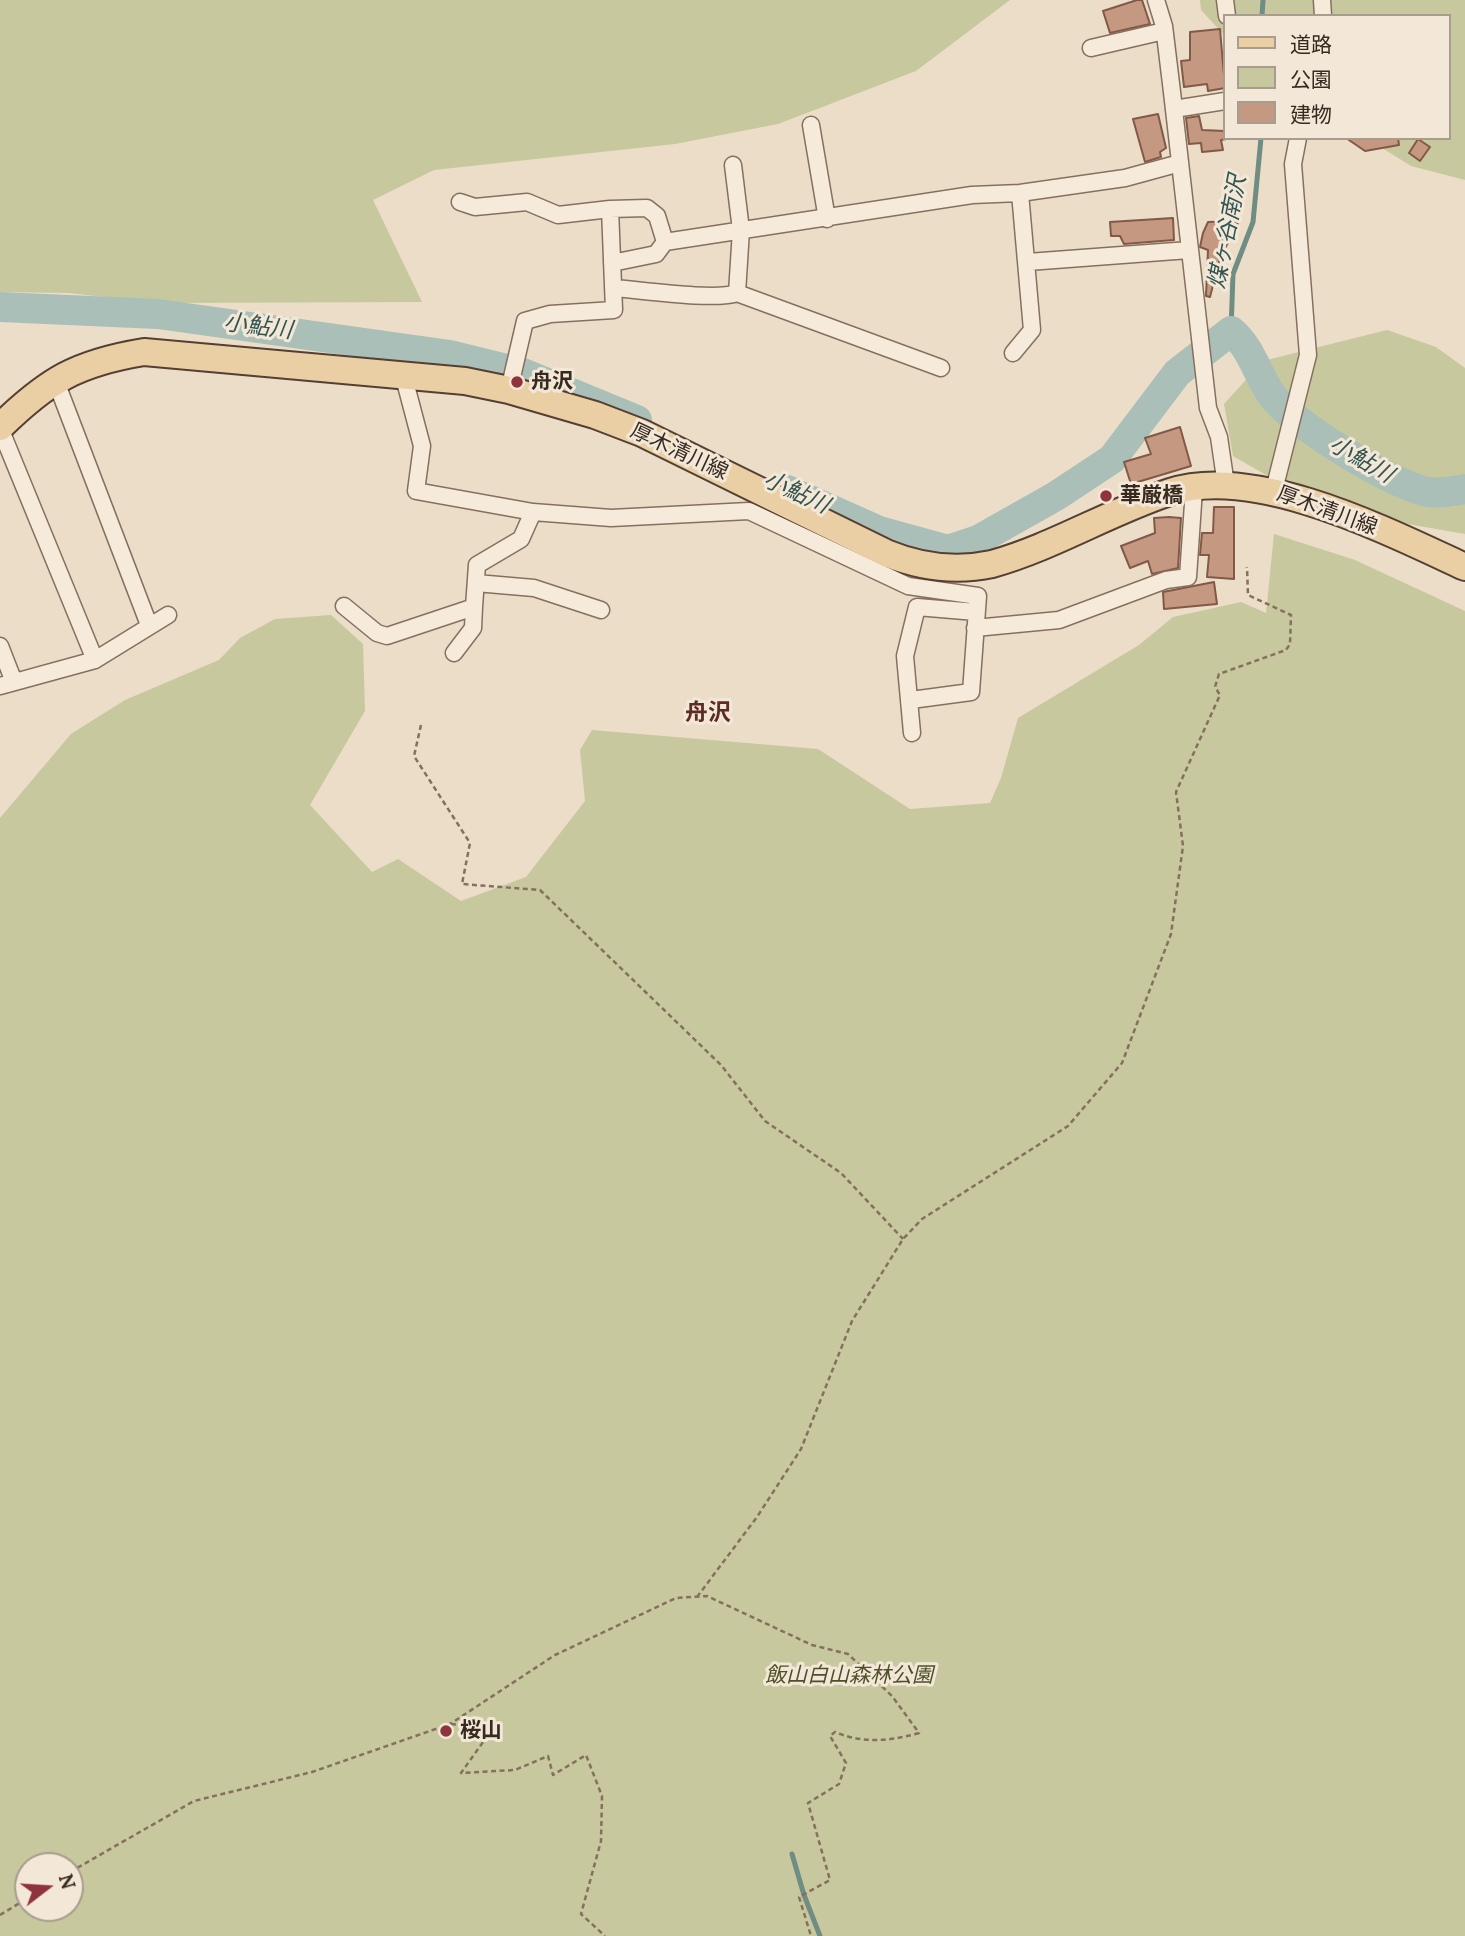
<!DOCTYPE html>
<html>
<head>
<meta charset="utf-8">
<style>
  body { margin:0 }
  #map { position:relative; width:1465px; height:1936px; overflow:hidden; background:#ebddc8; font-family:Lora,"Noto Sans JP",serif }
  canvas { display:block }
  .legend { position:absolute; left:1223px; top:14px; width:228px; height:126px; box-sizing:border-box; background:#f3e8d7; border:2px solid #a89c8e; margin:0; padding:9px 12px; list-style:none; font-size:21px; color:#372a21 }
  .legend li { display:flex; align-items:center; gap:14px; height:35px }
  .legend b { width:35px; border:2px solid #a89c8e }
  .north { position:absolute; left:14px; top:1852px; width:70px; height:70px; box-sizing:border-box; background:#f3e8d7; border:2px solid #a89c8e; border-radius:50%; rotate:73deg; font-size:19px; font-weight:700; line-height:28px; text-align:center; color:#372a21 }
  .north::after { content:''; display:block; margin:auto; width:24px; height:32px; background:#8f343d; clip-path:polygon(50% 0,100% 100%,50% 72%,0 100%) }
</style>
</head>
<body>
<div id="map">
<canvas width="1465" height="1936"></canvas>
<ul class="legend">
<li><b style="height:9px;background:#eacea4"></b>道路</li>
<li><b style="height:19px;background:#c7c89d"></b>公園</li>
<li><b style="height:19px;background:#c59882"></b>建物</li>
</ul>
<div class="north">N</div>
</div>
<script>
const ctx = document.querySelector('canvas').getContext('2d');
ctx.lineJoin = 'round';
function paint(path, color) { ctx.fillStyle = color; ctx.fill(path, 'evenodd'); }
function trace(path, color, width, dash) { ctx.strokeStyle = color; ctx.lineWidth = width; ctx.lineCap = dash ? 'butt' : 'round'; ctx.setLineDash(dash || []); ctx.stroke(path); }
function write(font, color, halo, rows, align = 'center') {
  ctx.font = font + ' Lora,"Noto Sans JP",serif'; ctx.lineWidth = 6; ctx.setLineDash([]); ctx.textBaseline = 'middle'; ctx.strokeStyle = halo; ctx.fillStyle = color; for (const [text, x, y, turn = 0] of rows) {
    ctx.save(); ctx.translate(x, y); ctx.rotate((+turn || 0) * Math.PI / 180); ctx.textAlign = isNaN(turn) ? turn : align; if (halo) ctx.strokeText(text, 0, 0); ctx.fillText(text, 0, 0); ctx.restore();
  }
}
paint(new Path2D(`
  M0 0H1010L916 71 778 124 675 144 434 170 373 200 422 302 156 303 69 293 0 292Z
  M1200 0H1465V180L1411 166 1366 138H1449V16H1225V36L1201 10Z
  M1387 330 1436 347 1465 368V534L1327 510 1233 456 1224 404 1263 361Z
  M1274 534 1355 560 1465 611V1936H0V818L71 734 125 700 219 660 240 638 275 619 331 615 363 644 365 711 310 805 372 872 398 859 461 901 526 877 585 801 580 750 592 730 818 749 910 809 990 803 1001 778 1018 718 1139 645 1173 617 1241 602 1266 613ZM28 1866H70V1908H28Z`), '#c7c89d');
trace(new Path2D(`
  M1262 16 1263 0
  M1231 331 1233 274 1253 222 1261 138
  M792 1854 804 1895 820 1936`), '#708d83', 5);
trace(new Path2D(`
  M0 307 158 314 450 355 523 373 637 420
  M787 490 879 531 948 550 978 540 1056 496 1112 459 1177 373 1231 331C1251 347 1257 374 1271 394 1292 424 1392 485 1428 492 1439 494 1454 491 1465 489`), '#a9bfb7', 30);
const building = new Path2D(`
  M1137 0H1142L1150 24 1110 33 1103 11Z
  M1220 29 1225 88 1208 91 1207 84 1184 87 1181 61 1190 60V32Z
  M1158 114 1166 148 1160 152 1161 157 1145 162 1133 119Z
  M1199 116 1202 130 1225 131V138H1232L1221 140 1223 150 1202 152 1201 143 1189 144 1186 118Z
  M1346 138H1398L1399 145 1365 151Z
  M1418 139 1430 147 1420 161 1409 153Z
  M1173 218 1174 240 1124 244 1120 236H1111L1110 222Z
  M1239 221 1220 258 1210 297 1206 296 1208 250 1200 247 1203 233 1208 222Z
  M1180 427 1191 466 1131 484 1124 462 1151 454 1145 438Z
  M1214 507H1234V579L1207 577 1209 555H1200L1202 533H1213Z
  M1169 517 1181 518 1178 568 1152 574 1148 561 1130 568 1121 546 1155 533 1154 518Z
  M1214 582 1217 604 1164 609 1163 592Z`);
paint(building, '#c59882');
trace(building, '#825947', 2);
const street = new Path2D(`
  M1156 0 1164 26 1172 92 1208 408 1219 437 1226 485
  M1225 0 1227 16
  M1322 0 1323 16
  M1091 48 1164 31
  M1174 109 1225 101
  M811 125 827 219
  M733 165 741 230 737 293 941 368
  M460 202 475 207 527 202 558 215 610 209 614 310 550 314 525 321 509 390
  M610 209 647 208 657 216 665 242
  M1028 262 1189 250
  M612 263 656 254 665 242 972 195 1020 193 1125 178 1180 163
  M613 288C641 290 716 301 737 293
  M1013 353 1032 330 1020 193
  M403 374 422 446 416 491 533 512 611 518 749 511 908 586 978 596 971 692 911 700
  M55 379 149 625
  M0 428 95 660
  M1274 490 1308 355 1293 164 1298 138
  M476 583 534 588 601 610
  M344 606 377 633 387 636 474 607 477 565 521 539 533 512
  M975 628 1059 620 1166 580 1188 577 1194 489
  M0 646 14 682
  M454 653 473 628 474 607
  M0 686 95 660 168 615
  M912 733 905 656 917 607 976 612`);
const primary = new Path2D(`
  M0 427C48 380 77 363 144 352L465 381 509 390 595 415 642 433 886 553C920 567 955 572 992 564 1053 547 1109 512 1170 492 1255 464 1387 531 1465 567`);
trace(street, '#85705f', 19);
trace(primary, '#543f32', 30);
trace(new Path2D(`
  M421 725 414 756 470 843 462 884 540 890 721 1065 765 1121 841 1173 903 1239
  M697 1597 757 1517 801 1449 852 1321 903 1239 922 1219 1068 1126 1122 1063 1171 934 1183 846 1176 792 1220 695 1215 687 1219 674 1286 650 1290 644 1291 615 1248 595 1247 567
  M451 1724 493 1728 461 1773 515 1770 548 1756 553 1775 586 1755 602 1796 601 1841 581 1914 605 1936
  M70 1872 194 1801 312 1772 450 1724 555 1655 676 1598 707 1596 812 1645 848 1654 892 1696 919 1733C891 1741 863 1744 835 1732L830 1736 846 1763 839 1784 808 1803 830 1880 799 1897 811 1936
  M0 1915 28 1898`), '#85705f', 2.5, [5, 3.5]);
trace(street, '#f6ebdb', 16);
trace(primary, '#eacea4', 26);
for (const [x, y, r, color] of [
  [517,382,7,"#8f343d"],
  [1106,496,7,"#8f343d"],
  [446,1731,7,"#8f343d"]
]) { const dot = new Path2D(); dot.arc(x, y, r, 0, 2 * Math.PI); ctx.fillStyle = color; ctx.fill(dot); trace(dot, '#f3e8d7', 2.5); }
write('bold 21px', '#372a21', '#f3e8d7', [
  ["舟沢",531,382],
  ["華厳橋",1120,496],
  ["桜山",460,1731]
], 'left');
write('21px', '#372a21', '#f3e8d7', [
  ["厚木清川線",679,452,25],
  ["厚木清川線",1327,511,20]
]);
write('italic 21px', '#4b5129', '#f3e8d7', [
  ["飯山白山森林公園",849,1676]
]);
write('italic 23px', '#325550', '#f3e8d7', [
  ["煤ヶ谷南沢",1228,232,-79],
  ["小鮎川",258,327,7],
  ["小鮎川",1361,460,30],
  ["小鮎川",796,493,25]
]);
write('bold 23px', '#602b24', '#f3e8d7', [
  ["舟沢",708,713]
]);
</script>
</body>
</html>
